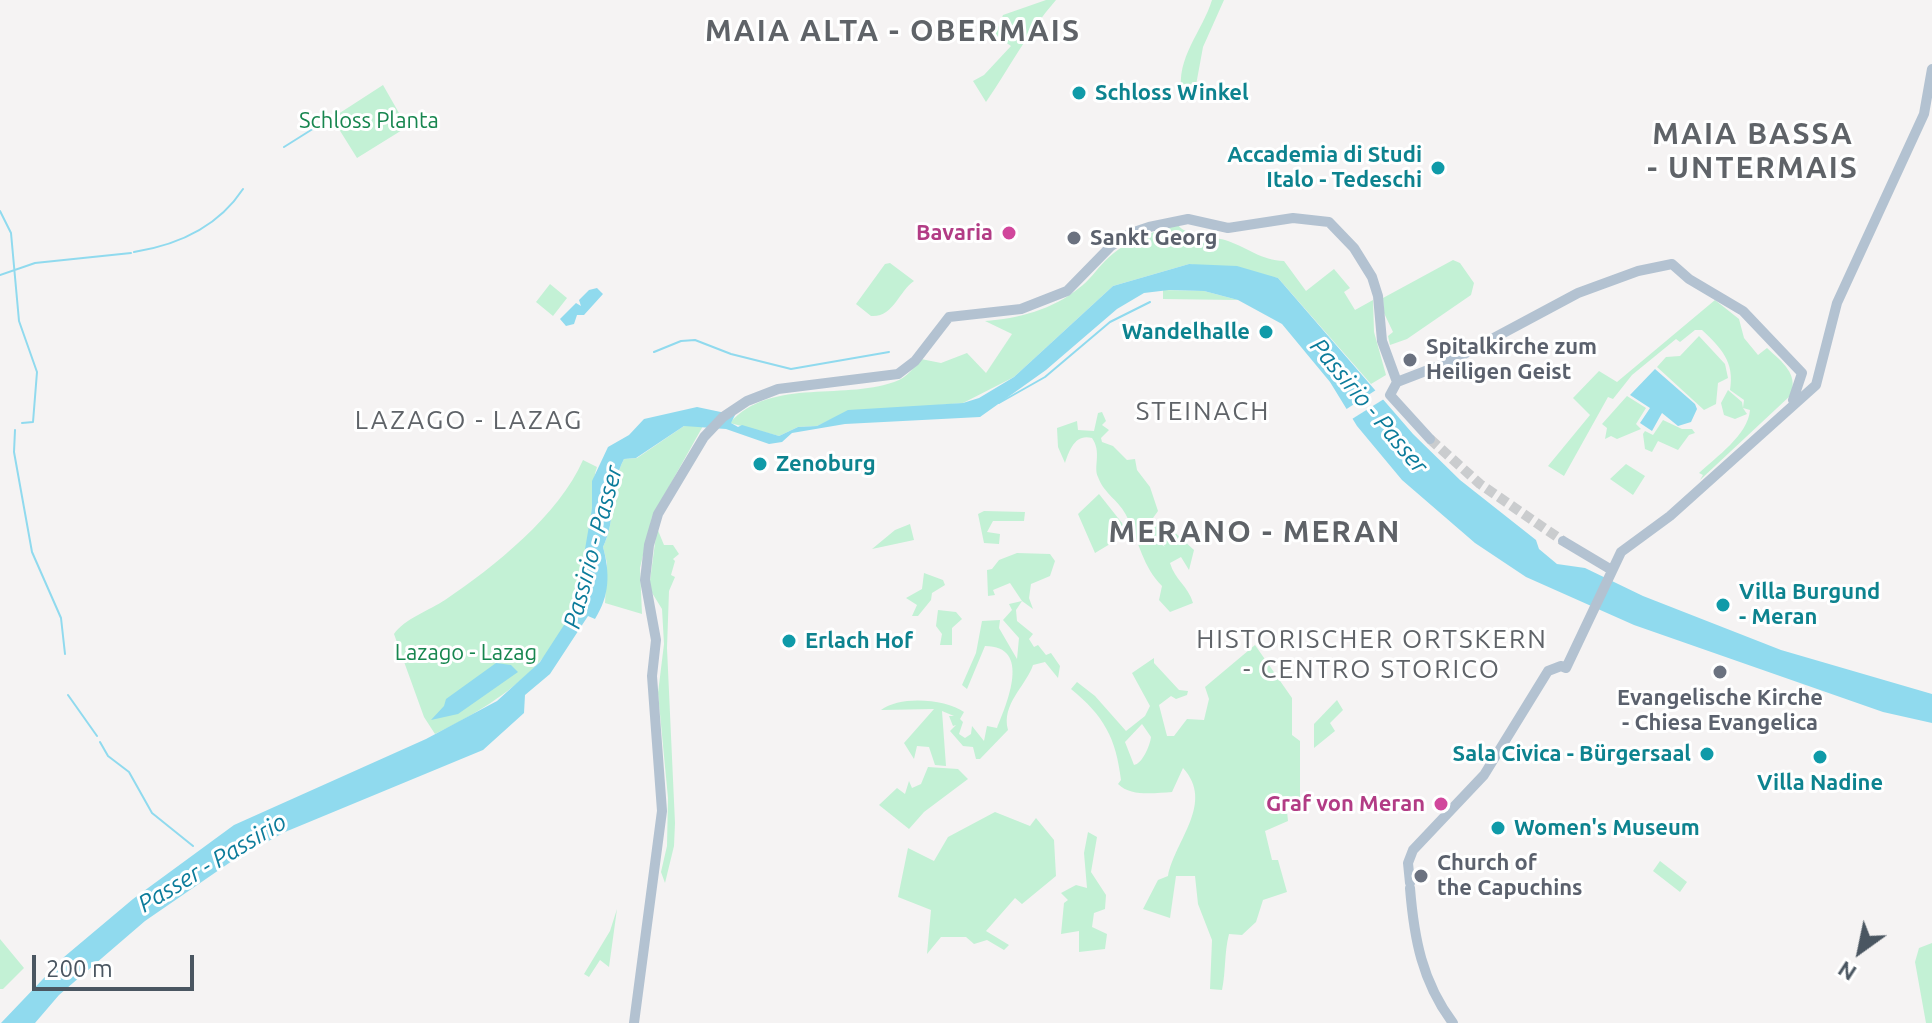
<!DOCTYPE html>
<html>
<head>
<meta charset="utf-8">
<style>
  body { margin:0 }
  #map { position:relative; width:1932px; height:1023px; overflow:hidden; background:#f5f3f3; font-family:Ubuntu,sans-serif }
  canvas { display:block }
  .north { position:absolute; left:1820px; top:911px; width:80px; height:80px; -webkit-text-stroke:6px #fff; paint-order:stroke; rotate:213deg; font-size:22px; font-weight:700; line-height:32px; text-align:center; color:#4a5661 }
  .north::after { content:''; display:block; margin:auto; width:28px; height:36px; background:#4a5661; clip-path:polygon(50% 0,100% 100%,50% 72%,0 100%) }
  .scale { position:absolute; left:32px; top:955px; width:162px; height:36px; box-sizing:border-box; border:4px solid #4a5661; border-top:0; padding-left:10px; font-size:24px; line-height:28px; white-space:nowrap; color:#4a5661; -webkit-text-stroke:6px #fff; paint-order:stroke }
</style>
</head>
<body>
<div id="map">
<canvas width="1932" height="1023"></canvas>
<div class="north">N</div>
<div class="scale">200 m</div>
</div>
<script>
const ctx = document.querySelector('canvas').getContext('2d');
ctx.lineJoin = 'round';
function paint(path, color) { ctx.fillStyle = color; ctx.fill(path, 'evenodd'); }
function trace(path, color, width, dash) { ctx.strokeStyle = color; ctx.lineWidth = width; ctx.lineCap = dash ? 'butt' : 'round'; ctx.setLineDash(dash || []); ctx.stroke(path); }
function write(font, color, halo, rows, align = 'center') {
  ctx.font = font + ' Ubuntu,sans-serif'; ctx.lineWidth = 6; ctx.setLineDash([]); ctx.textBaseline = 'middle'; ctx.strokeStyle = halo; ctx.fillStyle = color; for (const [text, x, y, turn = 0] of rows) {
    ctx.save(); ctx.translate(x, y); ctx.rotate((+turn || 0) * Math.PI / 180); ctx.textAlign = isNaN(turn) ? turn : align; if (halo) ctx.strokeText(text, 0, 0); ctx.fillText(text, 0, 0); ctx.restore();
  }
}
paint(new Path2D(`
  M1046 0H1056C1027 33 1010 67 986 102L973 81 984 75 1011 46 995 35 1003 15Z
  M1212 0H1224L1203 47 1194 96 1182 93C1175 59 1203 30 1212 0Z
  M383 85 407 127 357 158 332 118Z
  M1178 225C1186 236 1211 236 1225 240 1245 246 1262 261 1284 261L1306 291 1334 269 1350 288 1344 292 1355 310 1373 300 1374 332 1386 375 1371 384 1278 278 1189 264 1113 286 1014 377 963 403 844 413 817 426 798 427 779 436 730 423C771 376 848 402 899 380 908 376 915 366 921 359L941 363 967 353 986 373 1012 334 985 321C1017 319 1054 309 1079 288 1089 281 1097 269 1105 261 1126 240 1151 232 1178 225Z
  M1453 260 1460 263 1474 283 1471 295 1407 339 1390 345 1388 336 1393 332 1384 313 1383 298Z
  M890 263 914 281C899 291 893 318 871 316L856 304 885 264Z
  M550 284 567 298 553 316 536 302Z
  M1163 290 1204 291 1238 300 1163 299Z
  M1715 300 1739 319 1744 338 1758 355 1767 348C1783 363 1798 373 1791 395L1700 480 1703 475 1699 473C1716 457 1748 435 1750 410L1743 408 1747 414 1735 419 1724 415 1721 403 1728 390 1742 402 1743 408 1744 400 1730 390C1735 362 1721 348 1702 330H1695L1680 342 1676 339 1632 375 1613 399 1608 397 1564 476 1548 466 1590 415 1573 398 1599 371 1617 382Z
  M1699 336 1725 364 1728 378 1718 383 1716 404 1704 410 1657 367 1666 357 1680 356Z
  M1627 396 1646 408 1636 424 1641 429 1617 439 1611 436 1605 439 1607 428 1602 424Z
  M1102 412 1106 421 1102 425 1109 430 1101 438 1102 442 1113 446 1127 460 1135 459 1137 470 1150 487 1158 511 1153 518 1163 529 1155 540 1165 547 1159 538 1163 535 1172 540 1171 529 1194 550 1189 570 1181 557 1170 563C1175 580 1188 586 1193 603L1170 612 1159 600 1162 586C1143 567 1139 542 1127 517 1120 501 1104 494 1098 477 1093 467 1102 452 1092 438 1075 433 1069 451 1065 463L1058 447 1057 428 1077 421 1078 430 1094 431 1098 413Z
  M1663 420 1682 429H1692L1695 433 1689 435 1678 450 1658 441 1652 452 1645 449 1643 434 1645 431 1653 435Z
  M684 426H703L652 517 640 568 642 614 605 603 607 563 603 547C617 519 609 487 624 459L637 458Z
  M583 460 597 467C592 481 594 493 592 509 589 531 586 553 583 575 572 653 501 703 435 734L424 717 394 634C404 619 430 610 445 600 494 567 559 515 583 460Z
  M1626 464 1645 476 1633 495 1610 479Z
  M1099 494 1122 523 1125 535 1095 553 1078 514Z
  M984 511 1025 512 1024 521H993L987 532 1000 534 999 544 984 543 978 514Z
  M910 524 914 540 872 549 895 530Z
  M657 528 664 545H673L679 554 673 559 675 561 671 575 675 577 669 591 667 648 675 823 674 846 665 883 661 872 667 846 668 798 658 693 664 644 662 609 649 588Z
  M1017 553 1050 554 1055 561 1050 576 1031 584 1029 598 1033 609 1022 601 1016 610 1017 621 1033 634 1029 639 1034 647 1038 645 1046 655 1051 653 1060 666 1058 678 1045 662 1033 665C1026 686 1001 704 1008 730L980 759H976L973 747 963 746 950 731 956 725 953 726 949 716H954L942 711 946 766 935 765 929 747 917 746 914 759 904 743 934 709 881 710C900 695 946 699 964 712L960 719 963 722 959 734 965 738 971 734 972 726 984 741 987 726 997 728C1007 703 1032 646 985 646L967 689 962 685 976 653 982 621 1000 620 999 628 1017 659 1019 638 1003 620 1012 610 1009 604 1022 601 1010 583 993 590 995 595 988 596 987 570 992 569 999 560Z
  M924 573 943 580 945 585 932 593 931 600 918 616H912L917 605 906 598 922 589Z
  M938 610 956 612 962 619 952 628V645H940L942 634 936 626Z
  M1255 645 1292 698V735L1300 741V802L1287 811 1288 821 1265 831 1272 860H1278L1287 892 1263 900 1256 922 1242 935 1229 934C1224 954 1226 971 1222 990L1210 989 1212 940 1198 904 1195 876H1176L1170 918 1143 909 1158 880 1168 876C1175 840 1215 803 1183 768L1172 792C1155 793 1131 797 1118 784L1121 780C1116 738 1104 716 1071 689L1077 682 1095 696 1126 731 1145 716 1150 706 1132 673 1154 658V663L1179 690 1188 691 1187 695 1176 699 1171 696 1159 705 1167 736H1174L1187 719 1204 720 1209 699 1205 687ZM1142 724 1151 737C1150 746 1142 764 1134 765L1125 742Z
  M1337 700 1343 710 1330 723 1335 731 1314 748V724Z
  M928 767 958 769 968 779 924 812 909 829 879 805 897 788 905 794 909 781 912 788 921 784Z
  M995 812 1030 826 1036 818 1054 840 1056 876 1022 904 1015 898 986 931 1009 945 1004 950 987 940 974 944 966 937H941L927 954 931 910 898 897 908 848 934 861 948 837Z
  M1088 832 1097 837 1091 872 1106 895 1105 909 1094 913 1092 927 1107 934 1105 949 1079 952V931L1061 934 1064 903 1068 900 1061 893 1076 885 1087 888 1084 853Z
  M1660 861 1687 882 1680 892 1653 871Z
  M617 909 609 967 600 960 589 977 584 974 610 931Z
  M0 939 24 968 3 989H0Z
  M1932 943V1023H1926L1915 962 1919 948Z`), '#c3f1d5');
paint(new Path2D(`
  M1189 264 1237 266 1278 278 1413 434 1460 480 1536 540 1539 549 1557 564 1585 568 1643 596 1781 650 1932 694V723L1883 712 1634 625 1526 577 1475 543 1402 480 1357 426 1330 382 1282 324 1238 300 1204 291 1169 290 1144 293 1117 309 1046 370 980 417 845 424 792 433 782 442 769 444 726 429 684 426 636 458 624 459C609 487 617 519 603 547 610 573 610 595 595 619L588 616 550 674 525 695 524 713 483 750 285 832 232 861 145 921 59 995 35 1023H1L64 957 133 899 234 825 426 739 497 701 540 662 575 608 592 508V481L608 447 629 435 644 419 697 407 735 415 731 423 738 427 742 425 779 436 798 427 817 426 848 410 963 403 979 398 1014 377 1113 286Z
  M597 288 603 294 584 315H577L574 324 566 326 560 319 576 303 581 306 579 300 589 290Z
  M1655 369 1695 404 1697 409 1691 422 1678 426 1662 413 1652 431 1640 423 1650 408 1630 395Z
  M496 663 511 665 518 672 458 714 431 720 444 706 446 699Z`), '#90daee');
paint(new Path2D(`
  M1376 390 1384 399 1352 419 1345 410Z`), '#f5f3f3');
trace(new Path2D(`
  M284 147 327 120
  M0 211 11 233 19 321 37 372 33 422 22 423
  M134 252C178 245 218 227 243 189
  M0 275 35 263 131 253
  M654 352 681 341 695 340 731 354 791 369 889 352
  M999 403 1045 377 1110 322 1150 302
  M15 430 14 452 32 552 61 618 65 654
  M68 695 97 736
  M100 742 108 756 129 772 152 813 193 846`), '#90daee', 2);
trace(new Path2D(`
  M1430 439 1480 484 1563 541`), '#caccce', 10, [10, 5]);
trace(new Path2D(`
  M1793 400 1802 373
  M1430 439 1390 395 1397 382 1449 362 1578 293 1638 271 1672 264 1689 279 1743 311 1802 373
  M1563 541 1610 569
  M1561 666 1566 668 1621 552 1670 516 1816 385 1837 303 1924 114 1932 69
  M1410 883 1408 863 1413 850 1484 775 1548 671 1561 666
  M1410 888C1414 938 1422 982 1453 1023
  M634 1023 662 811 652 676 656 640 645 580 649 545 658 514 704 437 723 417 747 401 778 389 898 374 915 361 949 317 1021 309 1067 291 1111 246 1131 233 1149 227 1188 219 1228 228 1293 218 1329 222 1354 248 1372 277 1378 296 1382 341 1397 382`), '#b3c2d1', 10);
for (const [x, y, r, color] of [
  [1079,93,8,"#0f9aa8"],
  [1438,168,8,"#0f9aa8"],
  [1009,233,8,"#d1479c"],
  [1074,238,8,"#6b7280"],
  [1266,332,8,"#0f9aa8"],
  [1410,360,8,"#6b7280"],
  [760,464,8,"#0f9aa8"],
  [1723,605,8,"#0f9aa8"],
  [789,641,8,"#0f9aa8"],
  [1720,672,8,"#6b7280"],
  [1707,754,8,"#0f9aa8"],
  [1820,757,8,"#0f9aa8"],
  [1441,804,8,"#d1479c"],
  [1498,828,8,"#0f9aa8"],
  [1421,876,8,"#6b7280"]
]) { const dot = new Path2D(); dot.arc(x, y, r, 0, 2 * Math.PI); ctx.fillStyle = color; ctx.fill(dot); trace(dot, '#fff', 3); }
write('bold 22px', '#0d838f', '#fff', [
  ["Schloss Winkel",1095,93],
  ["Accademia di Studi",1422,155,"right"],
  ["Italo - Tedeschi",1422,180,"right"],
  ["Wandelhalle",1250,332,"right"],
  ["Zenoburg",776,464],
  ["Villa Burgund",1739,592],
  ["- Meran",1739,617],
  ["Erlach Hof",805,641],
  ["Sala Civica - Bürgersaal",1691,754,"right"],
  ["Villa Nadine",1820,783,"center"],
  ["Women's Museum",1514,828]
], 'left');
write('22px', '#17864f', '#fff', [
  ["Schloss Planta",369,121],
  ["Lazago - Lazag",466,653]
]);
write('bold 22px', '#b23c85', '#fff', [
  ["Bavaria",993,233],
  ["Graf von Meran",1425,804]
], 'right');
write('bold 22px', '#5b616d', '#fff', [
  ["Sankt Georg",1090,238],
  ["Spitalkirche zum",1426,347],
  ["Heiligen Geist",1426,372],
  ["Evangelische Kirche",1720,698,"center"],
  ["- Chiesa Evangelica",1720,723,"center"],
  ["Church of",1437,863],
  ["the Capuchins",1437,888]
], 'left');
write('italic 24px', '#0c7c9b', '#fff', [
  ["Passirio - Passer",1369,406,50],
  ["Passirio - Passer",593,547,-75],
  ["Passer - Passirio",212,863,-31]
]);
ctx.letterSpacing = '2px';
write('26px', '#5f6368', '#fff', [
  ["STEINACH",1203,411],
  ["LAZAGO - LAZAG",469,420],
  ["HISTORISCHER ORTSKERN",1372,639],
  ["- CENTRO STORICO",1372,669]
]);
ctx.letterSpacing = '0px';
ctx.letterSpacing = '2px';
write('bold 30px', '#5f6368', '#fff', [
  ["MAIA ALTA - OBERMAIS",893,31],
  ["MAIA BASSA",1753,134],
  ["- UNTERMAIS",1753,168],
  ["MERANO - MERAN",1255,532]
]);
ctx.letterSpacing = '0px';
</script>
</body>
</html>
